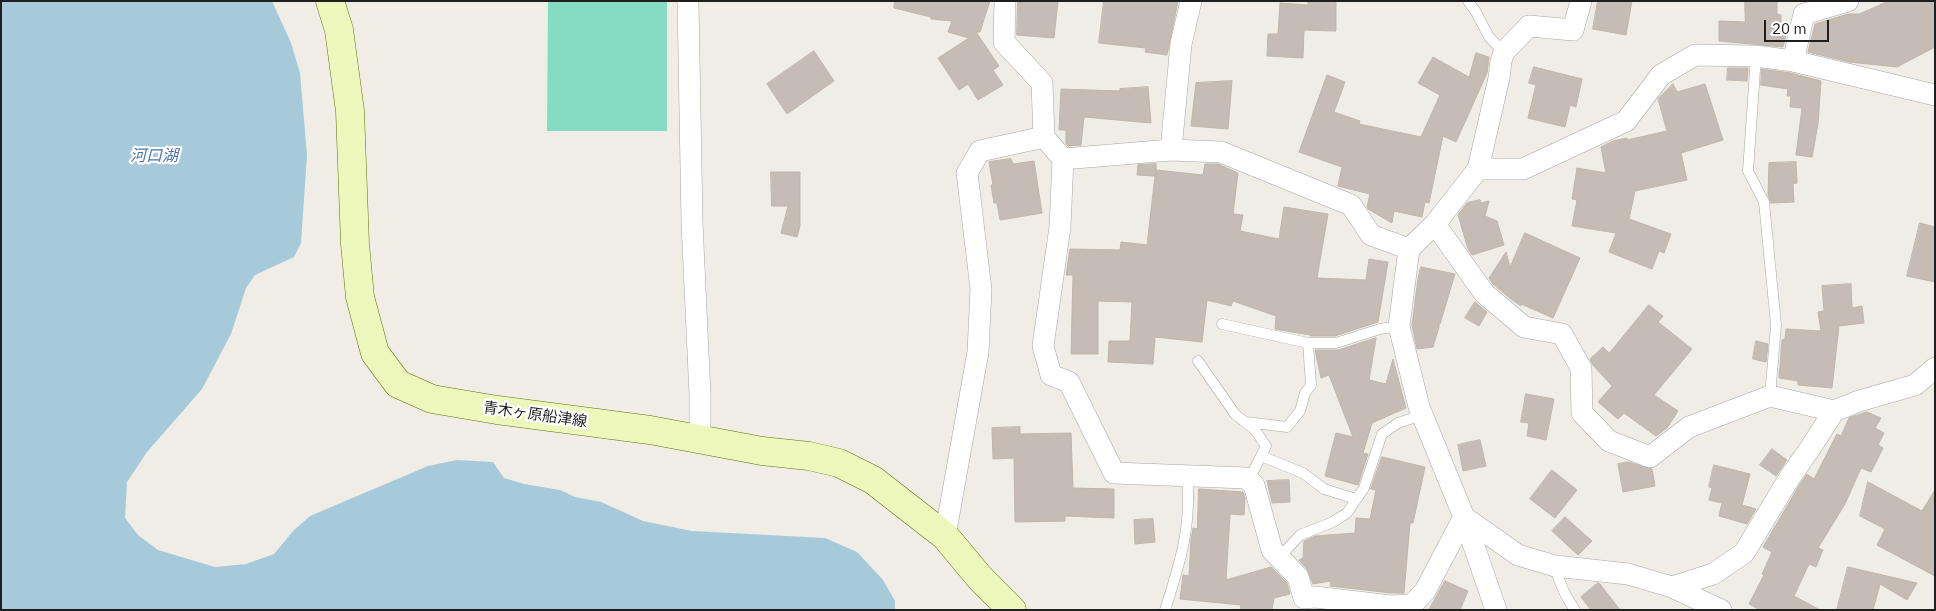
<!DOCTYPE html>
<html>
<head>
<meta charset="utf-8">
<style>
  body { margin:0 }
  #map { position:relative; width:1936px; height:611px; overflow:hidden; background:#efede5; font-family:"IBM Plex Sans",sans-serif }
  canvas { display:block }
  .frame { position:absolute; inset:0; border:2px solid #1f1f1f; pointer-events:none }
  .scale { position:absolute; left:1764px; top:20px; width:65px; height:22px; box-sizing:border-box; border:2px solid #1f1f1f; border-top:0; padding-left:6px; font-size:15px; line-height:18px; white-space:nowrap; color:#1f1f1f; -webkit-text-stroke:4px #fff; paint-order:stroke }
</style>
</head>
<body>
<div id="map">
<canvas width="1936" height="611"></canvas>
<div class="frame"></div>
<div class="scale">20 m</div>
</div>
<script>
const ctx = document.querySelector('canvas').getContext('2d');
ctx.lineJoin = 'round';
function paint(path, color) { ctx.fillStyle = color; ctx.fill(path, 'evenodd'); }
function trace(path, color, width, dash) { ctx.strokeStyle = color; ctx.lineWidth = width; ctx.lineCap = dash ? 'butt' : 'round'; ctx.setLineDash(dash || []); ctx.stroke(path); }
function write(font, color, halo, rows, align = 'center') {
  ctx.font = font + ' "IBM Plex Sans","Noto Sans JP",sans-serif'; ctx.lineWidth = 4.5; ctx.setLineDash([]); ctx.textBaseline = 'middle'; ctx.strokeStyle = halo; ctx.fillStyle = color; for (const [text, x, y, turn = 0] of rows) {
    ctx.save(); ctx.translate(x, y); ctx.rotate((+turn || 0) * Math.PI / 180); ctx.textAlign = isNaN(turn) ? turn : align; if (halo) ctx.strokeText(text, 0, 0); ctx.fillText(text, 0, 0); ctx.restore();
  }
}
paint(new Path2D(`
  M548 1H667V131H547Z`), '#86dcc3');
paint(new Path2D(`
  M1 1H272L291 43 300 73 307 155 301 243 294 257 255 275 246 288 231 334 202 389 147 452 127 482 125 518 138 535 158 550 215 567 246 564 274 554 294 530 310 516 428 466 457 460 493 462 504 478 524 484 560 490 575 497 601 502 643 521 692 531 825 538 857 552 883 580 895 601V610H1Z`), '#a7cadb');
const building = new Path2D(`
  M895 1H990L980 32H976L999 66 993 70 1003 85 978 100 968 84 959 90 938 58 969 38 948 32 952 21 931 19V17L894 8Z
  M1018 1H1058L1054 38 1017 35Z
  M1104 1H1178L1167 55 1145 52 1146 48 1099 43Z
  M1308 1 1336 2V31L1304 30 1303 58 1267 56 1268 34H1278L1280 3 1308 5Z
  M1598 1H1632L1626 35 1593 29Z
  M1745 1H1777V14L1781 15V30H1787L1783 47 1719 41V21L1745 22Z
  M1889 1H1935V47L1897 67 1849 62 1808 52 1815 24 1848 14H1859Z
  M814 51 834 81 787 114 767 84Z
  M1476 53 1489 57 1487 73 1456 142 1443 136 1429 203 1425 202 1422 217 1394 211 1392 223 1368 209 1367 207 1370 194 1338 186 1342 167 1299 152 1327 75 1345 82 1334 112 1360 121 1359 124 1421 137 1440 95 1418 83 1433 57 1469 77Z
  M1534 67 1582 79 1576 107 1570 105 1565 127 1528 118 1536 85 1529 83Z
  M1728 68H1748L1747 81 1727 80Z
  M1762 69 1791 73 1821 81 1818 124 1812 157 1796 155 1802 108 1790 107 1791 96H1787L1788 89 1761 85Z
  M1232 81 1228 129 1191 126 1196 83Z
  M1673 84 1677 92 1705 84 1723 140 1681 153 1687 180 1635 191 1629 219 1671 234 1664 253 1659 251 1652 269 1609 252 1616 233 1572 226 1577 200 1572 199 1577 168 1606 173 1601 147 1613 141 1627 138V140L1667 131 1658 99Z
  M1148 87 1151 123 1084 117 1081 145 1068 146 1066 143V130H1059L1061 89 1120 91V89Z
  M1011 159 1013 164 1034 161 1042 213 1000 220 997 203H994L991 185H993L989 162Z
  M1796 162 1797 183 1793 184 1794 202 1771 203 1768 195 1769 163Z
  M1156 164V175V170L1203 175 1205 164H1218L1238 173 1233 214 1243 215 1240 231 1279 239 1284 207 1328 214 1317 278 1366 280 1369 259 1388 262 1378 322 1335 336H1311L1310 335 1275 329 1276 316 1233 301 1231 306 1207 300 1202 342 1155 337 1153 364 1108 362 1109 341H1130L1132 302 1098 301V354H1071L1073 275H1066L1070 249 1120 250 1121 242 1147 245 1155 176 1137 175 1138 165Z
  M771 172H800V226L797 237 781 233 788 206H772Z
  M1480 200 1481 203 1489 201 1485 216 1497 221 1504 245 1472 255 1468 249 1458 215 1467 203Z
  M1920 223 1935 227V282L1907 276Z
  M1525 233 1580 258 1553 318 1521 304V306L1511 299 1493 284 1489 278 1506 252 1510 267Z
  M1421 267 1455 274 1440 324 1439 323V327L1433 347 1417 349 1412 325 1418 279Z
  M1851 284 1852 308 1862 306 1864 323 1839 326 1832 388 1798 385V381L1779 378 1782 340 1785 339 1786 329 1821 331 1818 312 1824 311 1822 286Z
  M1475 302 1487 312 1479 326 1465 318Z
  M1649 305 1663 316 1658 322 1692 349 1654 395 1678 411 1667 428 1656 436 1624 413 1618 419 1598 402 1612 386 1593 365 1590 359 1603 347 1609 353Z
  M1376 338 1369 380 1386 384 1393 359 1406 408 1372 423 1363 453 1368 454 1358 485 1325 476 1336 433 1353 437 1329 375 1321 378 1315 350H1338Z
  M1756 341 1768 344 1766 362 1753 359Z
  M1526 394 1554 399 1546 440 1527 436 1529 423 1521 422Z
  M1867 412 1881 418 1875 428 1884 433 1878 445 1883 448 1871 472 1861 468 1845 504 1818 548 1823 550 1816 567 1809 564 1794 596 1820 610H1760L1749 604 1764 575 1762 574 1772 552 1763 547 1800 484 1807 474 1814 479 1837 434 1841 436 1849 418Z
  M1020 427V434L1071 433 1073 488 1114 489V518L1065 516V521L1015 522 1014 458 993 459 992 428Z
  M1480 440 1486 466 1463 471 1458 445Z
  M1772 449 1787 460 1776 476 1760 465Z
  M1382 457 1425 467 1413 523H1410L1404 593H1391L1330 586 1331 581 1313 584 1307 569 1299 560 1303 558 1304 541 1315 536 1355 533 1356 518 1370 519 1376 490 1371 489Z
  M1628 462 1652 469 1655 486 1623 492 1618 464Z
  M1714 465 1750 474 1742 505 1756 509 1747 524 1719 516 1722 503 1709 500 1712 488 1709 487Z
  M1552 470 1577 490 1555 518 1530 499Z
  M1289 480 1290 502 1272 503 1267 481Z
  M1868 482 1922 511 1935 490V576L1877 545 1885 529 1860 516Z
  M1199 489 1243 492 1245 498 1244 515 1230 514 1226 580 1271 567 1287 583 1290 594 1274 598 1272 610H1240L1241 605 1180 599 1183 575 1189 576 1191 540 1193 528 1197 529Z
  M1565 517 1592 541 1578 555 1552 531Z
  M1153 519 1155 542 1135 544 1134 520Z
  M1848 567 1865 571 1917 583 1907 600 1880 584 1873 610H1837Z
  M1445 581 1468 591 1460 610H1429Z
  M1598 583 1600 584 1620 610H1591L1581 597Z`);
paint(building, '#c4bcb5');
trace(building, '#c0b5a8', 1);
const lane = new Path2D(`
  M1468 1 1476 12 1489 37 1504 52
  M1756 56 1748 171 1764 202 1776 325 1770 396
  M1222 324 1308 343H1336L1380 329 1399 326
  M1198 361 1235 414 1255 430 1266 446 1249 480
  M1246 422 1287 427 1300 411 1305 393 1311 385 1308 343
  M1261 456 1303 473 1324 489 1356 499
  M1279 558 1300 535 1333 522 1347 513 1364 488 1382 434 1398 423 1422 415
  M1555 566C1559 583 1565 596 1575 610
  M1165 610C1180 563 1192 526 1187 475`);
const street = new Path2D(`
  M688 1 692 223 700 395V440
  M1005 1 1004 42 1042 83 1044 137
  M1793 61 1935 95
  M1171 150 1181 44 1191 1
  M1063 159 1060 227 1043 346 1051 375 1069 382 1114 473 1246 478 1254 485 1272 550 1298 577 1304 598 1315 597 1391 606 1412 605 1425 591 1464 517 1518 555 1555 566 1628 574 1672 587 1721 610
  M1478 169 1499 78 1501 61 1504 52 1529 26 1573 30 1581 1
  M1435 224 1484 293 1524 327 1562 334 1581 368 1582 413 1609 441 1650 457 1689 427 1770 396 1834 411 1859 401 1915 385 1935 368
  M1409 249 1399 326 1419 407 1464 517 1496 610
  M945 536 978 352 981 289 967 173 980 151 1044 137 1063 159 1171 150 1221 152 1351 205 1371 235 1409 249 1435 224 1478 169H1523L1626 121 1661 75 1695 55 1756 56 1793 61 1804 14 1848 1
  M1672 587 1713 574 1744 553 1790 477 1811 447 1834 411`);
const secondary = new Path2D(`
  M330 1 339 30 350 111 355 244 360 297 375 353 398 384 432 399 497 410 650 430 762 451 809 456 839 463 873 480 945 536 980 578 1012 610`);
trace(lane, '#a6a6a6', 11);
trace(street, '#a6a6a6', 22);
trace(secondary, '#5d7309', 29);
trace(lane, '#fff', 10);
trace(street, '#fff', 21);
trace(secondary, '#eef7bb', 28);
write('15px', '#1f1f1f', '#fff', [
  ["青木ヶ原船津線",535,415,8]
]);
write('italic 16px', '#4e74ab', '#fff', [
  ["河口湖",154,156]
]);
</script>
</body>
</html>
